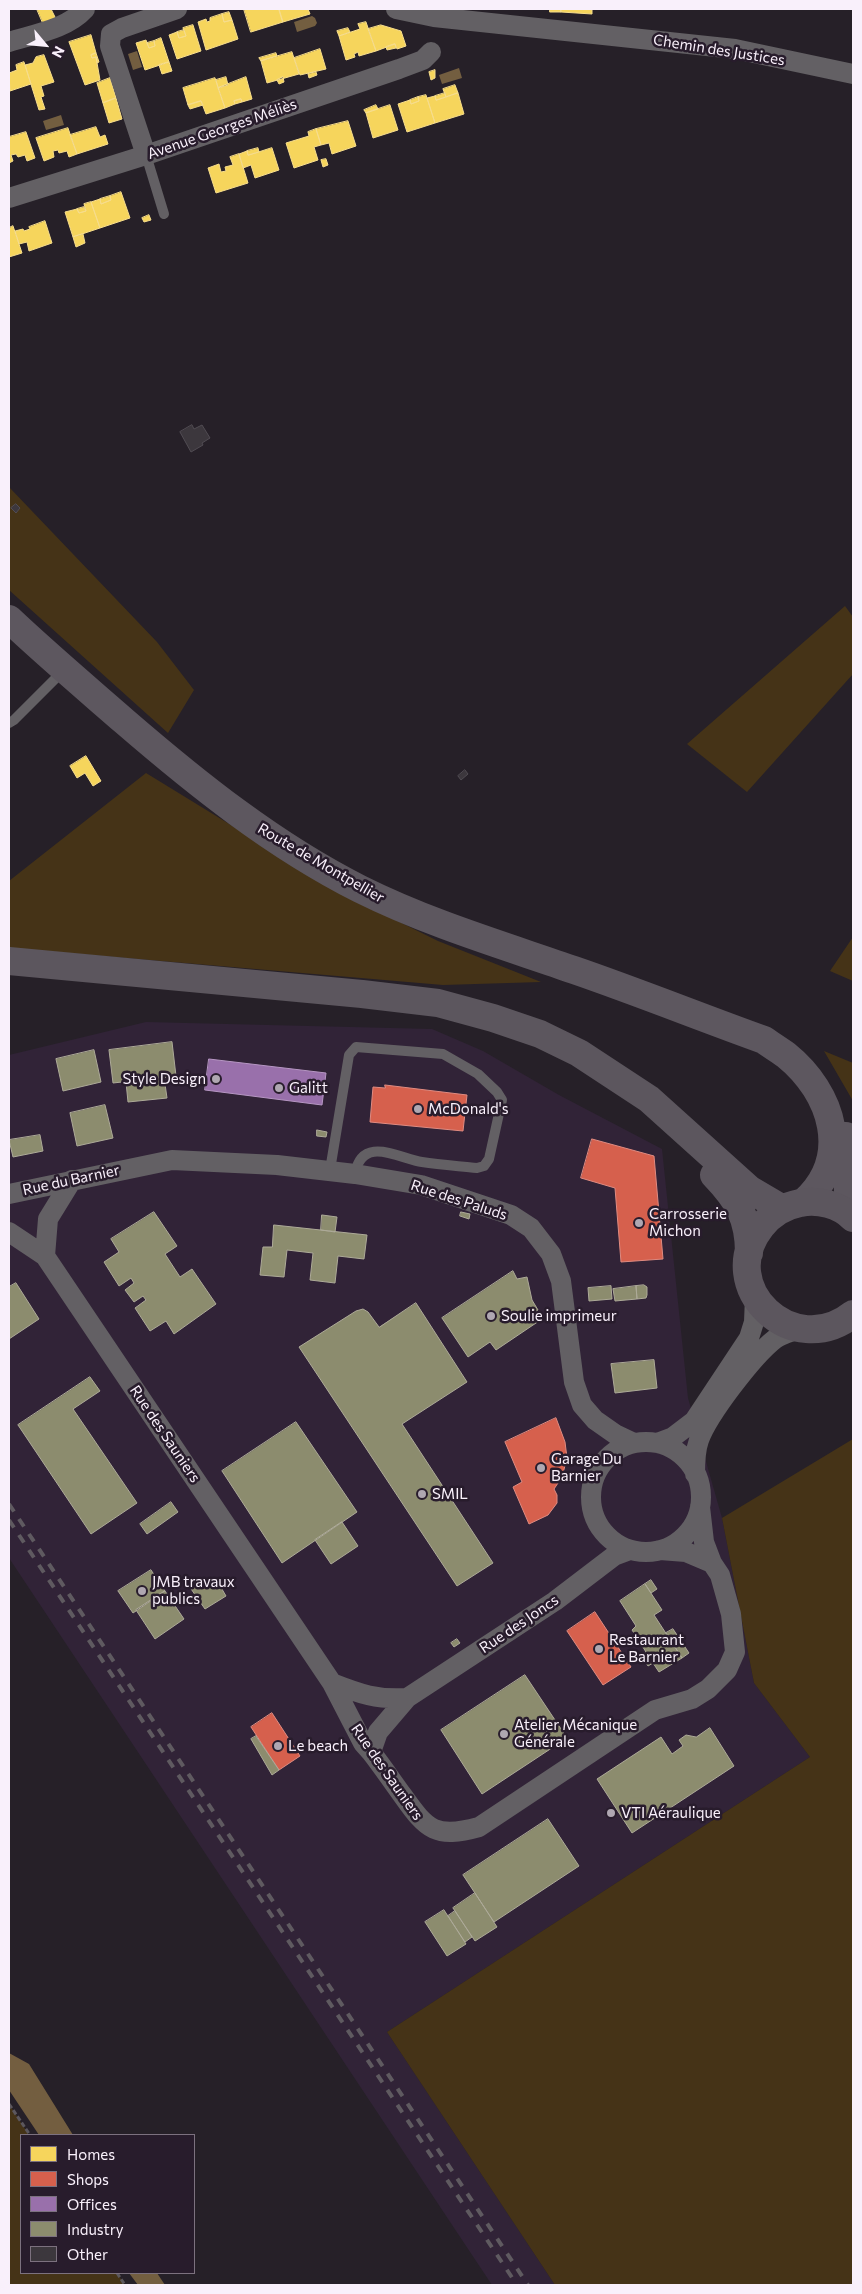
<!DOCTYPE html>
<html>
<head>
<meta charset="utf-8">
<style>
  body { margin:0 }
  #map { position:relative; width:862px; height:2294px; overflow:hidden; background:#262028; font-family:Commissioner,sans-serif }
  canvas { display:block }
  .frame { position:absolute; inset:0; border:10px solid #f9f0fb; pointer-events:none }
  .legend { position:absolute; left:20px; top:2134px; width:175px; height:140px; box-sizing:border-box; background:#281c2c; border:1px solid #7c717f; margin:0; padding:6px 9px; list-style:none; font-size:15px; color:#f9f0fb }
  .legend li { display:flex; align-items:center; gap:10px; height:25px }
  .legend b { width:25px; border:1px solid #7c717f }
  .north { position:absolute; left:20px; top:20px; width:50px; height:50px; -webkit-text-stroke:4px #281c2c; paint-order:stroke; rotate:118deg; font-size:14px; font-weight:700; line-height:20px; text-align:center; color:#f9f0fb }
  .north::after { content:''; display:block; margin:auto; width:18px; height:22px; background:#f9f0fb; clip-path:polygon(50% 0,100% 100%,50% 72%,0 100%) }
</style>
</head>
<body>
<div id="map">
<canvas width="862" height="2294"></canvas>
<div class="frame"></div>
<ul class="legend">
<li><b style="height:14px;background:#f6d55c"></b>Homes</li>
<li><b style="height:14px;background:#d6604d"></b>Shops</li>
<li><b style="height:14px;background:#9970ab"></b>Offices</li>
<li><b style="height:14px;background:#8c8c6e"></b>Industry</li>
<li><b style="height:14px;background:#3c373d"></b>Other</li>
</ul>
<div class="north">N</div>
</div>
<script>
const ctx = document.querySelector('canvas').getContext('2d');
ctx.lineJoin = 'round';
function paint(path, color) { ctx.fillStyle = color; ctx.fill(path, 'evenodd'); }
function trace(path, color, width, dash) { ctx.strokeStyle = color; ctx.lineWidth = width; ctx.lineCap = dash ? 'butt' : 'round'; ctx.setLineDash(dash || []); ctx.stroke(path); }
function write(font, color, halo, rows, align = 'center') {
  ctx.font = font + ' Commissioner,sans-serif'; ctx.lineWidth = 5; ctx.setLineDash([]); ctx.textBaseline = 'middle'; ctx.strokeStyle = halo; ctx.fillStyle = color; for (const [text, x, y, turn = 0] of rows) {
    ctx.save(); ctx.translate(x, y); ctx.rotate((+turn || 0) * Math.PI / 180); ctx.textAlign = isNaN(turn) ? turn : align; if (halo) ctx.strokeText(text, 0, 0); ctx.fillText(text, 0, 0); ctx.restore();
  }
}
paint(new Path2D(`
  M146 1022 432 1029 483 1051 559 1095 662 1149 688 1398 722 1518 754 1683 810 1757 387 2032 555 2285H492L9 1558V1055Z`), '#312337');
paint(new Path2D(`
  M9 487 157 642 194 690 168 733 9 590Z
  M845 606 853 617V674L747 792 687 744Z
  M146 773 345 895 438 941 541 982 443 985 9 948V881Z
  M853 937V981L830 971Z
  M824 1051 853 1063V1101Z
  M853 1439V2285H555L387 2032 810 1757 754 1683 722 1518Z
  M9 2104 29 2135H21V2273H117L125 2285H9Z`), '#453317');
paint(new Path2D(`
  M312 16 315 18 317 23 315 26 297 32 294 22Z
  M137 51 142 67 133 70 128 54Z
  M459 68 462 78 442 84 439 75Z
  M61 115 64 125 46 130 43 121Z
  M9 2053 29 2064 73 2135H39L9 2090Z
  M129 2273H157L165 2285H138Z`), '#735e40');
const homes = new Path2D(`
  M37 9H51L56 19 43 23Z
  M244 9H279L283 22 251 32Z
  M279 9H308L310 14 283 22Z
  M550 9H561V12H550Z
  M561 9H592V14L561 12Z
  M229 12 232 20 224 22 222 14Z
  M222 14 224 22 232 20 238 39 206 50 198 22 206 19 207 22 210 21V18Z
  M366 22 376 51 359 56 358 52 354 54 355 57 346 60 339 36 360 29 358 24Z
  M193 25 201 51 177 59 169 35 177 32 179 38 186 36 183 28Z
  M381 25 401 31 406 46 397 49 395 44 376 51 368 29Z
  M348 28 350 32 339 36 337 31Z
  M184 30 186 36 179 38 177 32Z
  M91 35 96 53 91 55 92 58 96 57 100 80 85 85 69 42Z
  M161 38 169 62 145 70 136 43 146 40 149 48 155 46 154 41Z
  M154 41 155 46 149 48 147 43Z
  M395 44 396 48 387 50 386 47Z
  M320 49 326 69 300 75 294 58Z
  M292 52 299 74 267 83 261 61Z
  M96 53 99 62 97 63 96 57 92 58 91 55Z
  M276 53 277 56 261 61 259 58Z
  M44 55 54 82 41 86 44 96 41 97 45 109 39 110 25 65 33 63 36 57Z
  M24 62 31 84 10 91 9 73 17 70 16 65Z
  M169 62 172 71 162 74 159 65Z
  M435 70V78L431 80 429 72Z
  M316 72 317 75 309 78 308 74Z
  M226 77 228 85 218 88 216 80Z
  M246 77 252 99 242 102 241 99 234 101 235 104 225 108 218 88Z
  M283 77 284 82 279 84 277 80Z
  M110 78 116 98 103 103 97 83Z
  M215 78 225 108 206 114 201 101 188 105 183 88Z
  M455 85 458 93 446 97 443 89Z
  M445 93 446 97 436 100 435 96Z
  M458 93 464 114 435 123 427 98 435 96 436 100Z
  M426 95 435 123 407 132 398 104 410 100 411 104 419 101 418 97Z
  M418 97 419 101 411 104 410 100Z
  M116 98 122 119 109 123 103 103Z
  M241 99 242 102 235 104 234 101Z
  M201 101 203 105 190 109 188 105Z
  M376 105 378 109 366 113 364 110Z
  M390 105 398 130 373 138 366 113Z
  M348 121 356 146 332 154 329 143 321 145 316 129Z
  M96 127 100 137 105 135 108 144 77 154 70 135Z
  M68 128 77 154 69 157 67 151 59 153 58 150 53 151 54 157 44 161 36 138Z
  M316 129 321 145 314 147 318 160 294 168 286 143 309 136 308 132Z
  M26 132 35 158 27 161 25 155 18 157 16 154 11 155 13 161 9 163V137Z
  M258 148 259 152 248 155 247 151Z
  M272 148 279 170 255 178 251 165 243 168 239 154 247 151 248 155Z
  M239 154 248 183 216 193 208 168 219 164 221 172 226 171 225 167 233 165 230 157Z
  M326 159 328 165 323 167 321 160Z
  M121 192 130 218 100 228 91 202 100 199 101 204 111 200 110 196Z
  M110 196 111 200 101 204 100 199Z
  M91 202 100 228 73 237 65 212 77 209 79 213 86 211 84 204Z
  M84 207 86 211 79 213 77 209Z
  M149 215 151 220 144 222 142 218Z
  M45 221 52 243 29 251 27 242 19 244 15 231 23 229 24 231 30 229 29 227Z
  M13 226 22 253 9 257V228Z
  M83 234 85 243 76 247 73 237Z
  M86 756 101 781 93 786 85 773 77 778 70 766Z`);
paint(homes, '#f6d55c');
trace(homes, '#f7dd8c', 1);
const shops = new Path2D(`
  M385 1085 467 1095 463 1131 370 1122 373 1087 385 1088Z
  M592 1139 654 1156 663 1259 621 1262 615 1188 581 1178Z
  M556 1418 565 1442 567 1458 562 1477 554 1489 557 1495V1503L548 1515 529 1524 513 1487 522 1482 505 1442Z
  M595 1612 631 1667 603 1685 567 1631Z
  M272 1713 300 1756 279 1770 251 1727Z`);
paint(shops, '#d6604d');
trace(shops, '#e08b81', 1);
const offices = new Path2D(`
  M209 1059 326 1073 322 1105 205 1090Z`);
paint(offices, '#9970ab');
trace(offices, '#b696c3', 1);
const industry = new Path2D(`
  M172 1042 176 1076 113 1083 109 1050Z
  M94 1050 101 1082 63 1091 56 1059Z
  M164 1077 167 1098 128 1102 126 1082Z
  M105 1105 113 1138 77 1146 70 1113Z
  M317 1130 327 1132 326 1137 317 1136Z
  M40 1135 43 1151 13 1157 9 1140Z
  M154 1212 177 1246 165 1254 180 1277 192 1269 216 1304 174 1334 166 1321 150 1331 135 1308 146 1300 143 1296 134 1302 125 1290 134 1283 131 1278 119 1286 104 1262 119 1252 111 1239Z
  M461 1212 470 1214 469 1219 460 1216Z
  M322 1215 337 1217 335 1232 321 1230Z
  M274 1225 367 1235 364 1259 338 1256 335 1283 310 1280 313 1253 287 1250 284 1277 260 1275 263 1247H272Z
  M513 1271 517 1279 527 1277 532 1300 538 1310 535 1313 539 1321 496 1350 490 1342 468 1357 442 1318Z
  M16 1283 39 1319 9 1339V1287Z
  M644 1285 647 1287V1295L646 1298 637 1299 636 1286Z
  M611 1286 612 1299 589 1301 588 1288Z
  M636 1286 637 1299 615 1301 613 1289Z
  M416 1303 467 1382 402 1424 493 1563 457 1586 299 1347 356 1311 363 1309 368 1312 379 1327Z
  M654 1360 657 1388 615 1393 611 1364Z
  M90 1377 100 1391 73 1409 137 1503 91 1534 18 1425Z
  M296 1422 357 1512 282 1563 222 1471Z
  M171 1502 178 1512 147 1534 140 1524Z
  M342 1522 358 1546 331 1564 315 1540Z
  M151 1570 165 1591 133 1613 118 1591Z
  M651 1580 657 1589 651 1593 645 1584Z
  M196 1581 199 1585 213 1587 219 1584 226 1596 205 1609 189 1586Z
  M645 1584 662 1610 654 1615 682 1658 659 1672 653 1663 648 1666 641 1655 646 1652 632 1630 636 1626 620 1601Z
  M165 1591 184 1619 155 1639 136 1610Z
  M673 1629 689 1653 682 1658 666 1633Z
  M457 1639 460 1643 454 1647 451 1643Z
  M525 1675 567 1738 482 1794 441 1730Z
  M710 1728 734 1766 632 1833 597 1779 661 1737 672 1754 683 1746 679 1740 686 1735 696 1737Z
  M256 1736 279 1770 272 1775 251 1739Z
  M548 1819 579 1866 494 1922 463 1875Z
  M475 1893 497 1927 475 1941 453 1908Z
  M444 1910 466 1944 447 1956 425 1922Z
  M455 1911 472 1937 465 1942 448 1916Z`);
paint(industry, '#8c8c6e');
trace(industry, '#adaa98', 1);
const building = new Path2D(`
  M192 425 194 429 202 425 210 438 202 443 203 445 191 452 180 432Z
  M16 504 20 508 16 513 11 508Z
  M465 770 468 774 461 780 458 776Z`);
paint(building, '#3c373d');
trace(building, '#514c53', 1);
trace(new Path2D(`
  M9 2104 30 2135
  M117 2273 125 2285`), '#5c575d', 3, [5, 2.5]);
trace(new Path2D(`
  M146 155 164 214
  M9 723 14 720 64 670
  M330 1170 349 1055 356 1047 443 1054 478 1074 497 1092 502 1100 489 1159 484 1166 477 1168C459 1166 441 1165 422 1162 400 1159 362 1134 355 1174`), '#636064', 10);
trace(new Path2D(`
  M396 9 434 17 735 49 853 74
  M9 42C34 34 67 29 85 9
  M146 155 110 46 111 34 122 28 177 9
  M9 198 146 155 399 69 423 60 431 52
  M9 1194 172 1160 277 1165 355 1174 421 1185 511 1215 531 1228 551 1254 561 1281 574 1382 582 1405 595 1420 615 1434 634 1443
  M9 1232 45 1256 332 1683 363 1743 371 1752C382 1766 392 1781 403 1796 427 1830 436 1839 479 1827L655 1710 692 1699 708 1689 727 1670 735 1652 731 1614 720 1575 712 1563 704 1542 700 1507
  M45 1256 48 1219 72 1180
  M591 1497a55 55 0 1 1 110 0a55 55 0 1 1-110 0Z
  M657 1443 673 1437 694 1421 749 1338 754 1322 755 1297
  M695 1474C695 1462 695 1451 699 1440 708 1415 753 1356 775 1339 782 1334 791 1332 799 1329
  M660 1550 686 1552 712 1563
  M332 1683C360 1694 377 1700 407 1698L555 1601 614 1556 630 1550
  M371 1752 378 1732 407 1698`), '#636064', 20);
trace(new Path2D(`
  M9 619C46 654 85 687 124 721 197 784 273 845 360 889 428 923 502 945 574 970 638 992 700 1017 764 1040 771 1045 779 1050 786 1055 833 1093 853 1158 804 1202
  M846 1136 848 1192 853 1211`), '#5d575f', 28);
trace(new Path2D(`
  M9 961 362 994 438 1003 493 1018 540 1034 579 1053 649 1099 749 1189 783 1209
  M714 1175C738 1200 749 1218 749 1253
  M853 1218C840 1205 818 1199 800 1203 784 1206 771 1214 761 1227 714 1287 793 1362 853 1314`), '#5c565e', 28);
trace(new Path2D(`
  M9 1504 528 2285
  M9 1520 517 2285`), '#5f5a60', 4, [9, 9]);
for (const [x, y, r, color] of [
  [216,1079,5,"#afa7b1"],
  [279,1088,5,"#afa7b1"],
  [418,1109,5,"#afa7b1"],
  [639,1223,5,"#afa7b1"],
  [491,1316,5,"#afa7b1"],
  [541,1468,5,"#afa7b1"],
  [422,1494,5,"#afa7b1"],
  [142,1591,5,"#afa7b1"],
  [599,1649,5,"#afa7b1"],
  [504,1734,5,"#afa7b1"],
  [278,1746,5,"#afa7b1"],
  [611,1813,5,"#afa7b1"]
]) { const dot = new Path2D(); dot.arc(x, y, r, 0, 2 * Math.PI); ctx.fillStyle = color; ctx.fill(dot); trace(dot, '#281c2c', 2); }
write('15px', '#f9f0fb', '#281c2c', [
  ["Chemin des Justices",719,50,9],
  ["Avenue Georges Méliès",222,129,-19],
  ["Route de Montpellier",321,863,30],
  ["Rue du Barnier",71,1180,-12],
  ["Rue des Paluds",459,1200,18],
  ["Rue des Sauniers",165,1434,56],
  ["Rue des Joncs",519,1624,-34],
  ["Rue des Sauniers",387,1772,55]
]);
write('15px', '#f9f0fb', '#281c2c', [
  ["Style Design",206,1079,"right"],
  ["Galitt",289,1088],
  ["McDonald's",428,1109],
  ["Carrosserie",649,1214],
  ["Michon",649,1231],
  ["Soulie imprimeur",501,1316],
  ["Garage Du",551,1459],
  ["Barnier",551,1476],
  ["SMIL",432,1494],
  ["JMB travaux",152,1582],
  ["publics",152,1599],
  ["Restaurant",609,1640],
  ["Le Barnier",609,1657],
  ["Atelier Mécanique",514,1725],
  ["Générale",514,1742],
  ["Le beach",288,1746],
  ["VTI Aéraulique",621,1813]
], 'left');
</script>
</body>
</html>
